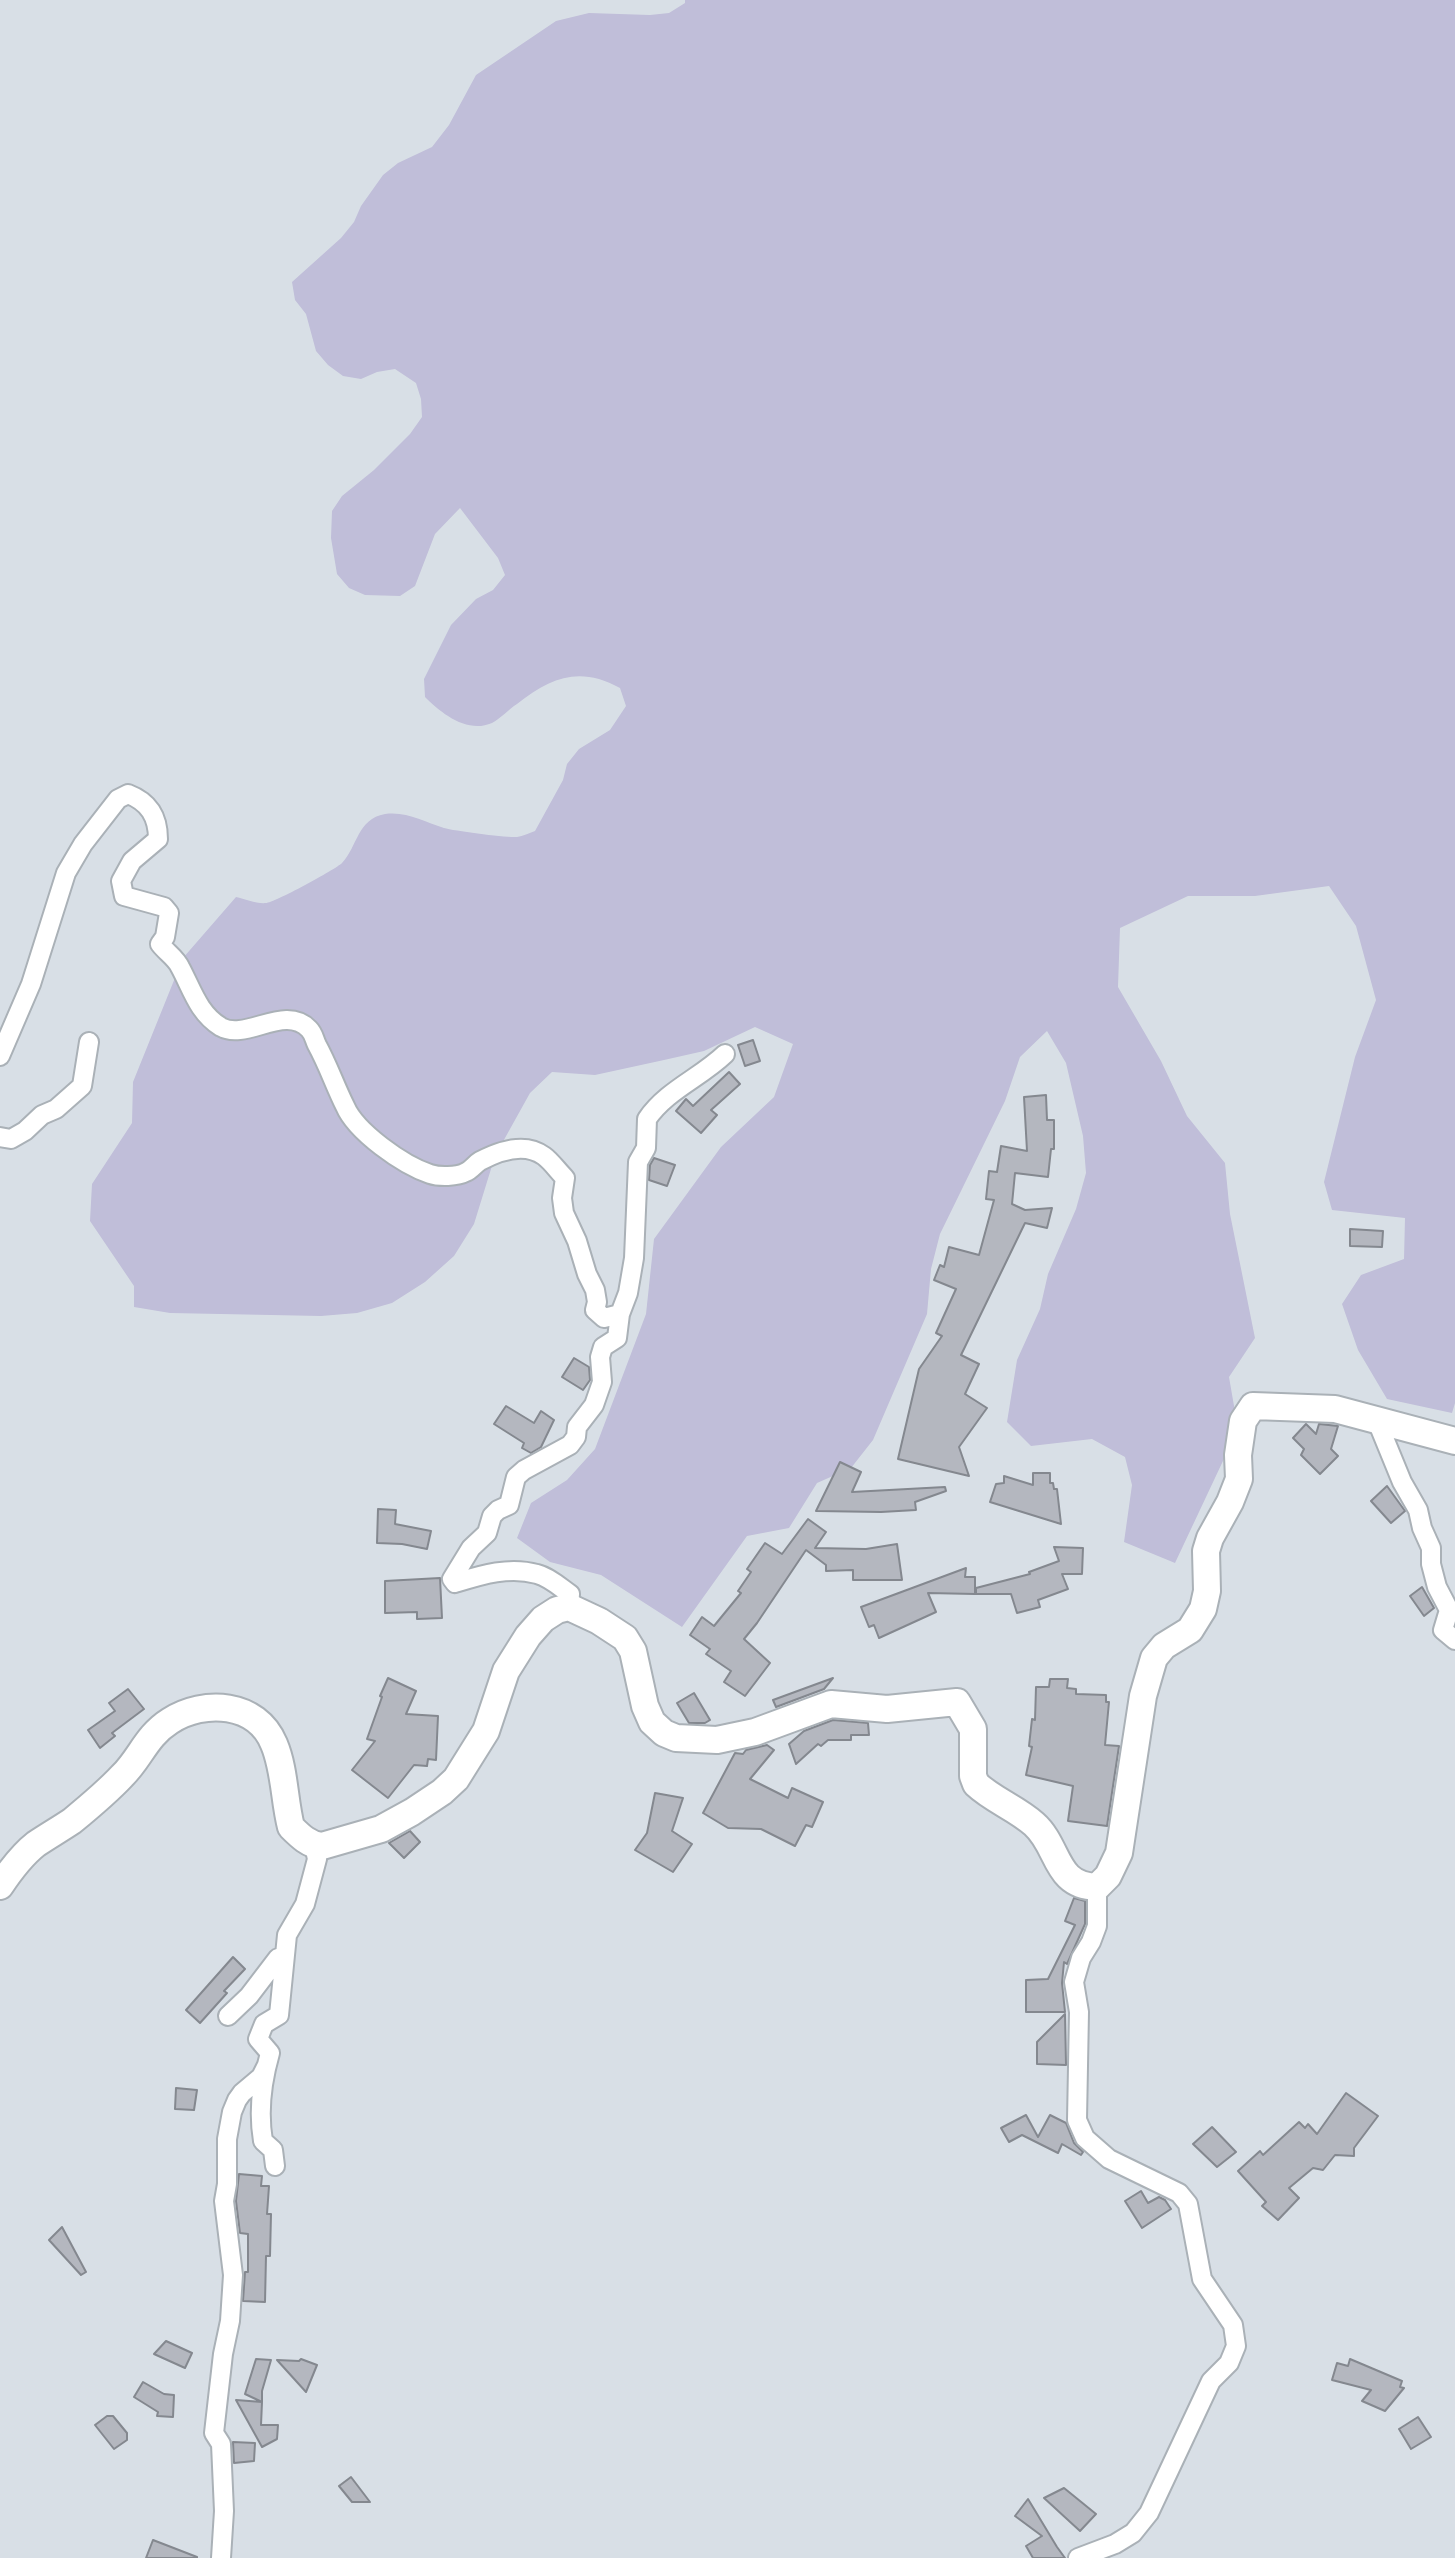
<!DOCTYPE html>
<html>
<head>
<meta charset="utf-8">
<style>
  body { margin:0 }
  canvas { display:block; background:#d8dfe6 }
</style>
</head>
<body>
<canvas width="1455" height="2558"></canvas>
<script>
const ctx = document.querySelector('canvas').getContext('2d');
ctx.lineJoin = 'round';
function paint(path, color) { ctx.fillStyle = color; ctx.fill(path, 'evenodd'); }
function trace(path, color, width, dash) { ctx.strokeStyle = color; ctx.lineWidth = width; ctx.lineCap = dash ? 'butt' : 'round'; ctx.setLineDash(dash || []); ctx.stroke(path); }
paint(new Path2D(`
  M685 0H1455V1403L1452 1413 1387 1399 1358 1350 1342 1304 1361 1275 1404 1259 1405 1218 1332 1210 1324 1182 1355 1057 1376 1000 1356 926 1329 886 1255 896H1188L1120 928 1118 987 1161 1061 1187 1116 1225 1163 1230 1214 1255 1338 1229 1377 1238 1429 1175 1563 1124 1542 1132 1485 1125 1457 1092 1439 1031 1446 1007 1422 1017 1360 1040 1309 1048 1274 1076 1209 1086 1173 1083 1136 1066 1063 1047 1031 1020 1057 1005 1101 940 1234 931 1269 927 1314 873 1440 851 1468 817 1483 789 1528 747 1536 682 1627 601 1575 550 1562 517 1538 531 1503 567 1480 595 1449 646 1314 654 1239 721 1147 774 1097 793 1044 755 1027 704 1051 664 1060 595 1075 552 1072 530 1093 495 1156 474 1224 454 1256 425 1282 392 1303 357 1313 321 1316 170 1313 134 1307V1286L90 1221 92 1184 132 1123 133 1082 183 958 236 897C245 899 257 904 266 903 274 903 336 869 342 863 358 846 357 819 385 814 407 811 424 822 444 828 455 831 507 838 517 837 523 836 529 833 535 831L563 780 567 764 579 749 610 730 626 706 620 688C580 666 551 677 517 704 509 709 500 719 492 723 467 734 441 713 425 697L424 679 451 625 476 599 493 590 505 575 498 558 460 508 435 534 415 586 400 596 365 595 349 588 337 574 331 538 332 511 342 496 374 470 410 434 422 417 421 399 416 383 395 369 377 372 361 379 343 376 328 365 316 351 306 314 295 300 292 282 341 238 354 222 361 206 383 175 398 163 432 147 449 125 476 75 556 21 589 13 650 15 669 13 685 3Z`), '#c0bed9');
const building = new Path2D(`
  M753 1040 760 1061 745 1066 738 1045Z
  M729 1072 740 1084 711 1110 717 1115 701 1133 676 1111 686 1099 693 1106Z
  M1046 1095 1047 1120H1054V1149H1051L1048 1177 1015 1173 1012 1204 1025 1210 1052 1208 1047 1228 1025 1223 961 1355 979 1364 965 1394 987 1408 959 1447 969 1476 898 1459 919 1369 942 1336 936 1333 956 1289 934 1280 940 1265 944 1267 949 1247 979 1255 994 1200 986 1199 989 1171 997 1172 1001 1146 1027 1151 1024 1097Z
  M654 1158 675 1165 667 1186 649 1180 650 1165Z
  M1350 1229 1383 1231 1382 1247 1350 1246Z
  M574 1358 589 1367 590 1380 583 1390 562 1377Z
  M506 1406 534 1423 541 1411 554 1420 541 1447 531 1453 522 1448 524 1443 494 1424Z
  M1306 1424 1316 1434 1319 1424 1338 1426 1331 1449 1338 1456 1320 1474 1301 1455 1304 1449 1293 1438Z
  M840 1462 861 1472 852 1492 945 1487 946 1491 915 1502 916 1510 881 1512 816 1511Z
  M1033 1473H1050V1483H1053L1054 1489H1057L1061 1524 990 1502 996 1484 1004 1483V1476L1033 1485Z
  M1387 1486 1405 1511 1391 1523 1371 1501Z
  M378 1509 396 1510 395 1524 431 1531 427 1549 402 1544 377 1543Z
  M808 1519 826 1532 815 1548 866 1549 897 1544 902 1580H853V1570L826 1571V1565L806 1550 757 1623 744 1639 770 1663 745 1696 724 1682 731 1671 706 1654 710 1649 690 1635 702 1617 714 1626 741 1593 738 1591 751 1572 747 1569 765 1543 782 1554Z
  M1054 1547 1083 1548 1082 1574H1062L1068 1589 1038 1600 1040 1607 1017 1613 1011 1594H976V1588L1030 1574 1029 1572 1059 1561Z
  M966 1568 965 1577H975V1594L928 1593 936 1612 879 1638 874 1625 869 1627 861 1607Z
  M440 1578 442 1618 417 1619V1612L385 1613V1581Z
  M1422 1587 1434 1608 1424 1616 1410 1596Z
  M388 1678 416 1691 406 1714 438 1716 436 1760 428 1759 427 1766 414 1765 388 1798 352 1770 375 1741 367 1739 382 1697 380 1696Z
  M833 1678 824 1689 776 1707 773 1700Z
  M1050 1679H1068L1067 1688 1076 1689V1694L1106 1695V1702H1109L1105 1745 1119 1746 1107 1826 1068 1821 1073 1786 1026 1775 1032 1747 1029 1746 1032 1719 1035 1720 1036 1687H1049Z
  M128 1689 144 1709 112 1733 115 1736 100 1748 88 1730 115 1711 109 1703Z
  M694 1693 710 1720 705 1723H689L677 1703Z
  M833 1720 868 1723 869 1735H851V1740H828L821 1746 818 1744 796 1764 789 1744 804 1731Z
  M767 1745 774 1750 750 1779 788 1798 792 1788 823 1802 812 1827 806 1825 795 1846 761 1829 728 1828 703 1813 735 1753 743 1754 746 1750Z
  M655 1793 683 1798 672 1831 692 1844 673 1872 635 1850 647 1833Z
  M410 1831 420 1842 404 1858 389 1843Z
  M1074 1898 1085 1901V1924L1067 1964 1064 1962 1062 1983 1065 2012H1026V1980L1048 1979 1075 1925 1065 1921Z
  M233 1957 245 1969 224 1991 227 1993 200 2023 186 2010Z
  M1065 2014 1066 2065 1037 2064V2042Z
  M176 2088 197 2090 194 2110 175 2109Z
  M1346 2093 1378 2116 1354 2148V2156L1335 2155 1323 2170 1313 2168 1289 2188 1299 2198 1278 2220 1262 2206 1266 2202 1238 2171 1260 2151 1263 2155 1299 2122 1305 2128 1308 2124 1317 2134Z
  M1026 2115 1038 2137 1050 2115 1066 2123 1074 2143 1083 2152 1081 2155 1062 2144 1058 2153 1022 2135 1009 2142 1001 2128Z
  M1212 2127 1236 2152 1217 2167 1193 2144Z
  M239 2174 262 2176 261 2186H269L267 2214H271L270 2256H266L265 2302 243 2301 245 2272H248V2234L240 2233 236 2201Z
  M1141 2191 1148 2203 1159 2197 1165 2200 1171 2209 1142 2228 1125 2201Z
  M62 2227 86 2272 81 2275 49 2240Z
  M166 2341 192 2353 185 2368 154 2354Z
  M256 2359 271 2360 262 2391V2402L245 2394Z
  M301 2359 317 2365 306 2392 277 2360 299 2361Z
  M1350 2359 1402 2381 1400 2387 1404 2388 1385 2411 1362 2401 1371 2390 1332 2380 1337 2363 1348 2366Z
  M143 2382 164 2394 174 2395 173 2417 157 2416 158 2412 134 2397Z
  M236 2400 262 2402 261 2425H278L277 2439 262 2447Z
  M107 2416H113L127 2433V2440L114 2449 95 2425Z
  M1418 2417 1431 2437 1411 2449 1399 2429Z
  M233 2442 255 2443 254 2461 234 2463Z
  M351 2477 370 2502H352L339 2486Z
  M1064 2488 1096 2514 1080 2531 1044 2498Z
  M1028 2499 1057 2547 1065 2558H1033L1026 2546 1042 2536 1015 2516Z
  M153 2540 197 2557V2558H146Z`);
paint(building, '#b4b7bf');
trace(building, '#84888f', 2);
const street = new Path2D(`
  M0 1056 31 984 66 873 83 844 118 799 128 794C149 802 158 817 158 839L132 861 121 881 124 896 164 907 169 913 165 937 160 944C166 952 176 958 180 967 192 989 198 1013 221 1027 246 1041 285 1004 309 1029 314 1034 314 1039 317 1045 328 1065 335 1086 345 1106 356 1132 403 1165 430 1174 439 1177 457 1177 466 1172 471 1170 475 1164 480 1161 499 1151 525 1142 544 1156 551 1161 558 1171 565 1178L562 1198 564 1213 577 1241 587 1274 595 1290 597 1302 595 1310 604 1318 620 1314
  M0 1137 11 1139 25 1131 42 1115 56 1109 82 1086 89 1042
  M1377 1421 1402 1482 1418 1510 1422 1528 1431 1548V1564L1437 1587 1449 1610 1443 1630 1455 1640
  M569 1607 570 1594C560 1587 549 1577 537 1574 509 1566 481 1575 455 1583L452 1579 471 1548 487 1533 492 1516 498 1510 509 1505 516 1477 524 1470 570 1445 576 1437 577 1427 594 1405 602 1382 600 1357 603 1347 617 1338 620 1314 628 1293 634 1258 638 1162 646 1148 647 1119C667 1090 700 1078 725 1054
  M228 2016 249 1996 278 1958 284 1957
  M275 2166 273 2150 263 2141C258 2112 262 2081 270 2053L258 2039 264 2024 279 2015 287 1935 305 1904 317 1859 314 1845
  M221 2558 224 2511 221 2444 214 2433 223 2354 230 2321 233 2275 224 2201 227 2184V2139L232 2112 237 2100 242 2093 261 2077 267 2065
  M1078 2558 1115 2544 1133 2533 1149 2513 1211 2381 1229 2363 1236 2346 1233 2325 1202 2279 1188 2204 1179 2193 1109 2159 1085 2138 1077 2120 1079 2012 1074 1982 1081 1958 1091 1942 1097 1926V1887`);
const secondary = new Path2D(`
  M0 1886C10 1871 22 1855 36 1844 48 1836 60 1829 72 1821 89 1807 107 1792 122 1776 140 1759 146 1736 170 1721 204 1699 257 1702 274 1744 285 1770 284 1800 291 1827 300 1836 309 1845 322 1846L381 1829 412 1812 442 1792 456 1779 486 1731 506 1671 528 1636 543 1619 557 1610 569 1607 599 1621 625 1638 633 1651 645 1706 652 1722 664 1733 676 1738 717 1740 755 1732 831 1704 887 1709 957 1702 973 1729V1776L976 1784C993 1800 1016 1808 1034 1824 1060 1847 1054 1886 1097 1887L1108 1876 1119 1853 1143 1696 1154 1658 1164 1646 1190 1630 1203 1609 1207 1591 1206 1551 1210 1538 1230 1502 1239 1479 1238 1455 1243 1421 1253 1406 1335 1409 1455 1441`);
trace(street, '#aab1b7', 22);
trace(secondary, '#aab1b7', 30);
trace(street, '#fff', 18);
trace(secondary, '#fff', 26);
</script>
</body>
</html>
